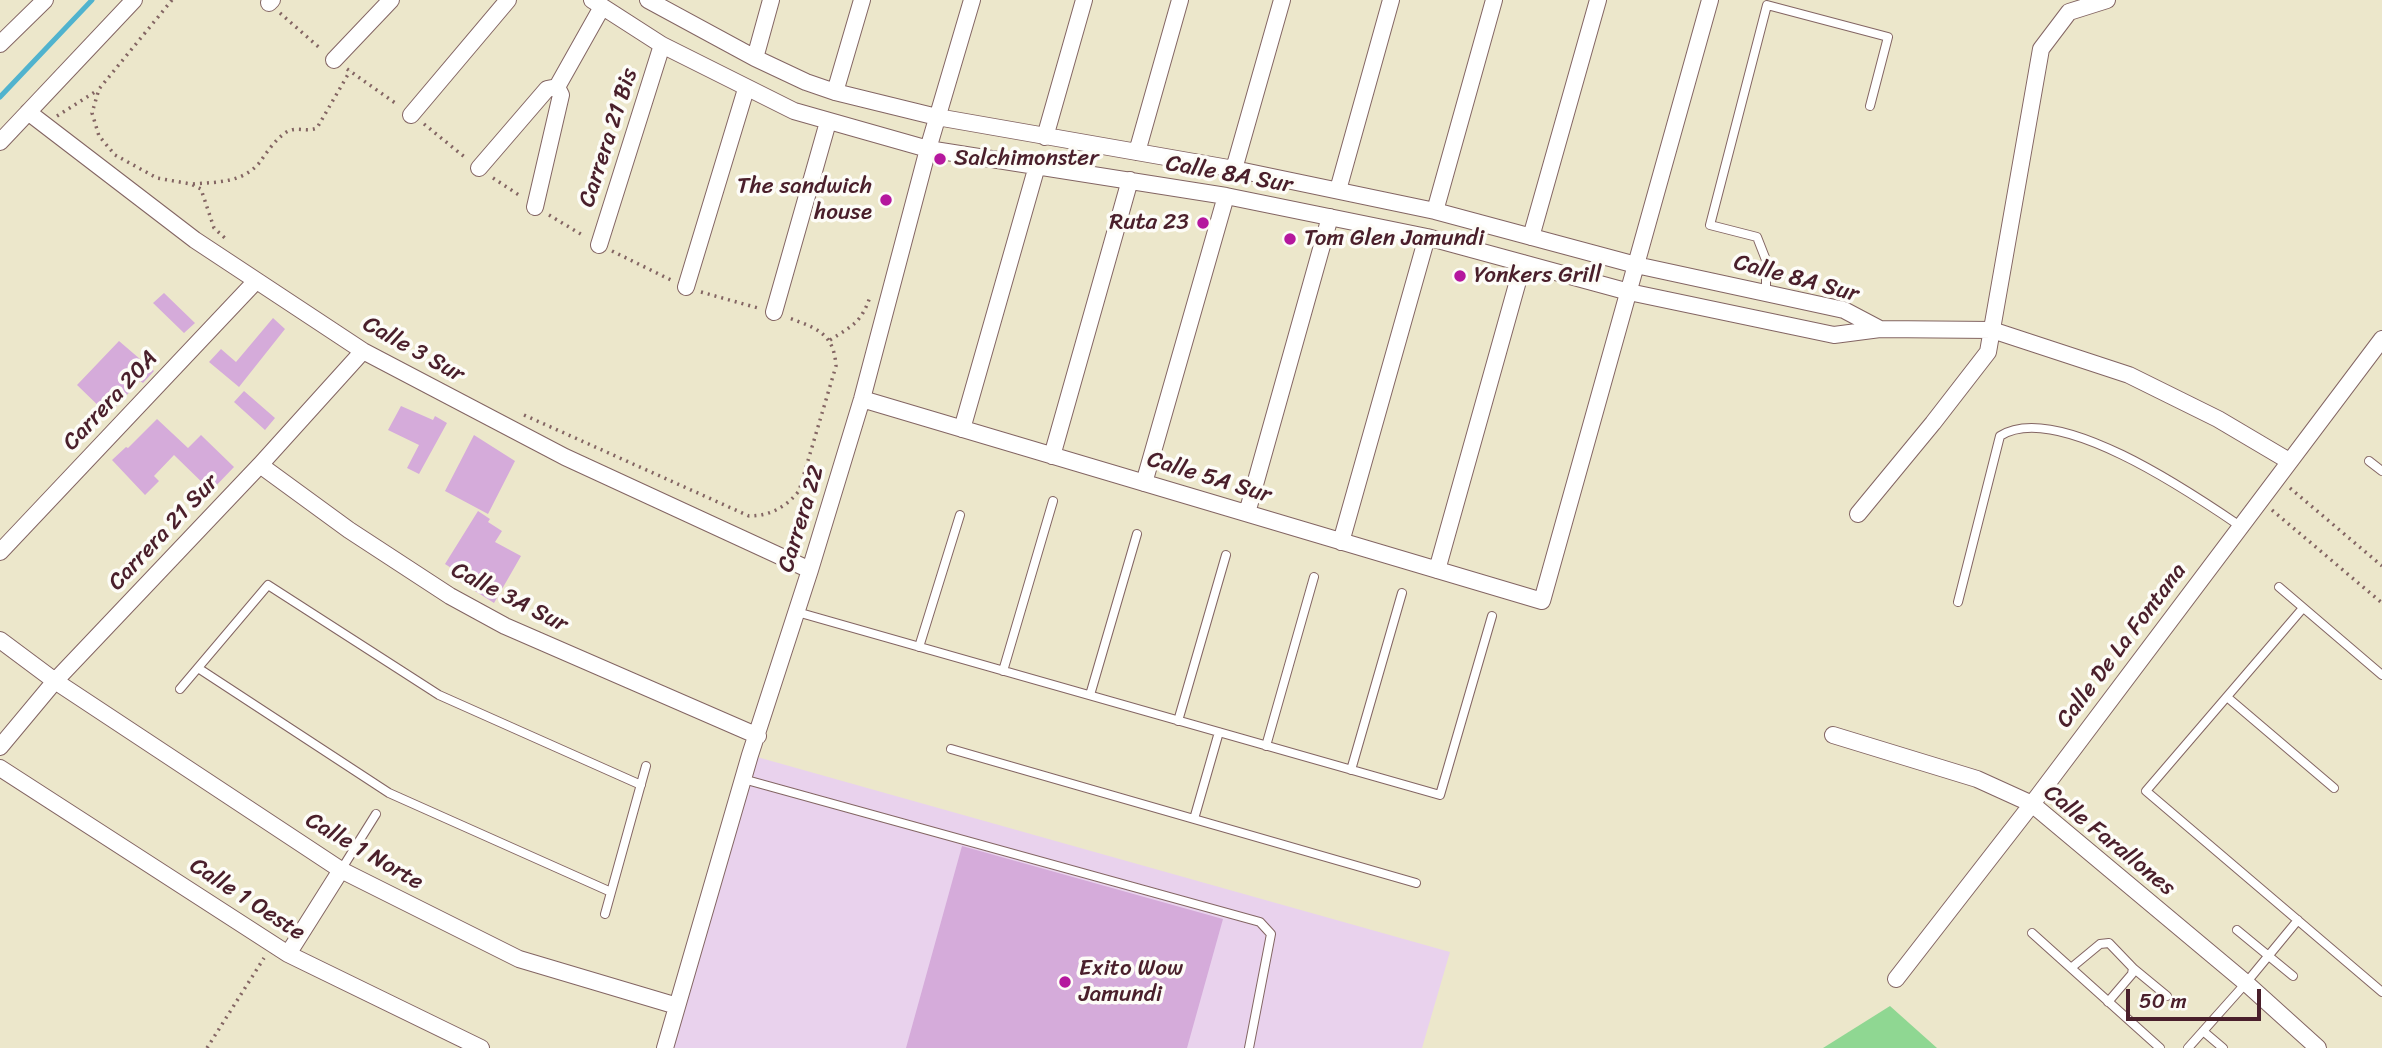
<!DOCTYPE html>
<html>
<head>
<meta charset="utf-8">
<style>
  body { margin:0 }
  #map { position:relative; width:2382px; height:1048px; overflow:hidden; background:#ece7cb; font-family:Sriracha,sans-serif }
  canvas { display:block }
  .scale { position:absolute; left:2126px; top:989px; width:135px; height:32px; box-sizing:border-box; border:4px solid #4a1f2b; border-top:0; padding-left:9px; font-size:21px; line-height:24px; white-space:nowrap; color:#4a1f2b; -webkit-text-stroke:5px #fdfcf7; paint-order:stroke }
</style>
</head>
<body>
<div id="map">
<canvas width="2382" height="1048"></canvas>
<div class="scale">50 m</div>
</div>
<script>
const ctx = document.querySelector('canvas').getContext('2d');
ctx.lineJoin = 'round';
function paint(path, color) { ctx.fillStyle = color; ctx.fill(path, 'evenodd'); }
function trace(path, color, width, dash) { ctx.strokeStyle = color; ctx.lineWidth = width; ctx.lineCap = dash ? 'butt' : 'round'; ctx.setLineDash(dash || []); ctx.stroke(path); }
function write(font, color, halo, rows, align = 'center') {
  ctx.font = font + ' Sriracha,sans-serif'; ctx.lineWidth = 7; ctx.setLineDash([]); ctx.textBaseline = 'middle'; ctx.strokeStyle = halo; ctx.fillStyle = color; for (const [text, x, y, turn = 0] of rows) {
    ctx.save(); ctx.translate(x, y); ctx.rotate((+turn || 0) * Math.PI / 180); ctx.textAlign = isNaN(turn) ? turn : align; if (halo) ctx.strokeText(text, 0, 0); ctx.fillText(text, 0, 0); ctx.restore();
  }
}
paint(new Path2D(`
  M750 755 1450 952 1422 1048H665Z`), '#e9d2ed');
paint(new Path2D(`
  M1890 1006 1937 1048H1823Z`), '#8fd792');
trace(new Path2D(`
  M0 97 92 0`), '#50b3ce', 5);
paint(new Path2D(`
  M164 293 195 323 184 333 153 303Z
  M273 318 285 329 239 387 209 362 221 349 236 362Z
  M119 341 154 371 143 383 140 381 108 415 77 385Z
  M244 391 275 418 265 430 234 402Z
  M401 406 433 420 435 416 447 423 419 474 407 468 419 445 388 430Z
  M157 419 188 448 201 435 234 467 211 491 174 455 154 476 159 481 145 495 112 460 126 447 128 448Z
  M474 435 515 461 488 514 445 491Z
  M478 511 490 519 488 522 502 531 495 542 521 556 494 603 456 579 459 573 445 564Z
  M962 846 1223 919 1187 1048H906Z`), '#d5abda');
const service = new Path2D(`
  M1766 292V260L1757 237 1710 225 1767 5 1888 37 1870 106
  M2369 461 2382 471
  M2279 587 2382 675
  M1958 602 2000 436C2056 400 2193 494 2240 526
  M2303 608 2146 791 2382 992
  M797 612 1440 795 1492 616
  M919 647 960 515
  M198 668 389 793 611 892
  M1003 671 1053 501
  M180 689 268 585 439 695 641 785
  M1090 695 1137 534
  M2227 697 2334 788
  M1178 721 1226 555
  M1266 746 1314 577
  M951 749 1416 883
  M1351 770 1402 593
  M743 779 1260 922 1271 934 1249 1048
  M1194 819 1219 732
  M341 870 376 814
  M605 914 646 766
  M2237 930 2293 976
  M2032 933 2160 1048
  M2071 968 2100 944 2109 943 2133 968 2132 974 2108 1002
  M2133 968 2167 996
  M2203 1031 2223 1048
  M2188 1048 2246 983 2298 920`);
const minor = new Path2D(`
  M592 0 662 45 794 111 928 149 1226 196 1427 237 1629 292 1834 335 1880 329 1992 330 2129 375 2218 419 2289 461
  M648 0 755 58 806 82 835 92 937 117 1234 169 1435 211 1636 265 1844 310 1880 329
  M269 3 272 0
  M0 44 45 0
  M755 58 771 0
  M334 60 391 0
  M835 92 862 0
  M28 112 195 240 363 351 565 457 810 570
  M411 115 508 0
  M1045 137 1084 0
  M0 142 134 0
  M1137 152 1180 0
  M479 168 547 89 557 87 602 7
  M1234 169 1282 0
  M1338 190 1391 0
  M535 207 561 95 557 87
  M1435 211 1494 0
  M1531 237 1598 0
  M599 245 662 45
  M686 287 746 89
  M774 312 828 122
  M862 399 1542 601 1710 0
  M962 429 1037 166
  M1052 456 1130 180
  M260 465 349 530 450 596 505 626 758 736
  M1144 483 1226 196
  M1247 513 1330 217
  M1858 514 1933 423 1988 352 2041 49 2069 12 2107 0
  M1341 542 1427 237
  M0 552 256 281
  M1437 570 1523 263
  M0 640 55 681 341 870 519 959 677 1006
  M1833 735 1977 779 2032 804 2246 983 2318 1048
  M0 747 55 681 260 465 363 351
  M0 768 288 954 481 1048
  M288 954 341 870
  M1896 979 2032 804 2382 339
  M665 1048 750 755 810 570 862 399 928 149 972 0`);
trace(service, '#836563', 10);
trace(minor, '#836563', 18);
trace(new Path2D(`
  M172 0 99 89 92 113 99 136 115 155 157 178 191 184 201 189 214 228 226 239
  M280 13 322 50
  M347 69 398 105
  M57 116 98 90
  M424 124 467 159
  M493 178 522 197
  M193 184C217 182 243 183 260 162 267 152 275 140 285 133 296 125 305 133 317 128L350 71
  M549 215 584 236
  M612 251 671 280
  M701 292 758 308
  M830 340C852 326 861 323 870 297
  M524 415 749 516C770 516 786 507 799 491L836 366C834 333 816 328 789 318
  M2290 488 2382 566
  M2272 510 2382 603
  M207 1048 264 958`), '#836563', 3.5, [2, 5]);
trace(service, '#fff', 8);
trace(minor, '#fff', 16);
for (const [x, y, r, color] of [
  [940,159,7,"#b5179e"],
  [886,200,7,"#b5179e"],
  [1203,223,7,"#b5179e"],
  [1290,239,7,"#b5179e"],
  [1460,276,7,"#b5179e"],
  [1065,982,7,"#b5179e"]
]) { const dot = new Path2D(); dot.arc(x, y, r, 0, 2 * Math.PI); ctx.fillStyle = color; ctx.fill(dot); trace(dot, '#fdfcf7', 2.5); }
write('23px', '#4a1f2b', '#fdfcf7', [
  ["Carrera 21 Bis",609,138,-72],
  ["Calle 8A Sur",1229,175,10],
  ["Calle 8A Sur",1796,279,15],
  ["Calle 3 Sur",413,350,29],
  ["Carrera 20A",111,401,-47],
  ["Calle 5A Sur",1209,478,17],
  ["Carrera 22",802,519,-73],
  ["Carrera 21 Sur",164,533,-47],
  ["Calle 3A Sur",509,598,27],
  ["Calle De La Fontana",2122,646,-53],
  ["Calle Farallones",2109,841,39],
  ["Calle 1 Norte",364,852,30],
  ["Calle 1 Oeste",247,900,33]
]);
write('23px', '#4a1f2b', '#fdfcf7', [
  ["Salchimonster",954,159],
  ["The sandwich",872,187,"right"],
  ["house",872,213,"right"],
  ["Ruta 23",1189,223,"right"],
  ["Tom Glen Jamundi",1304,239],
  ["Yonkers Grill",1474,276],
  ["Exito Wow",1079,969],
  ["Jamundi",1079,995]
], 'left');
</script>
</body>
</html>
